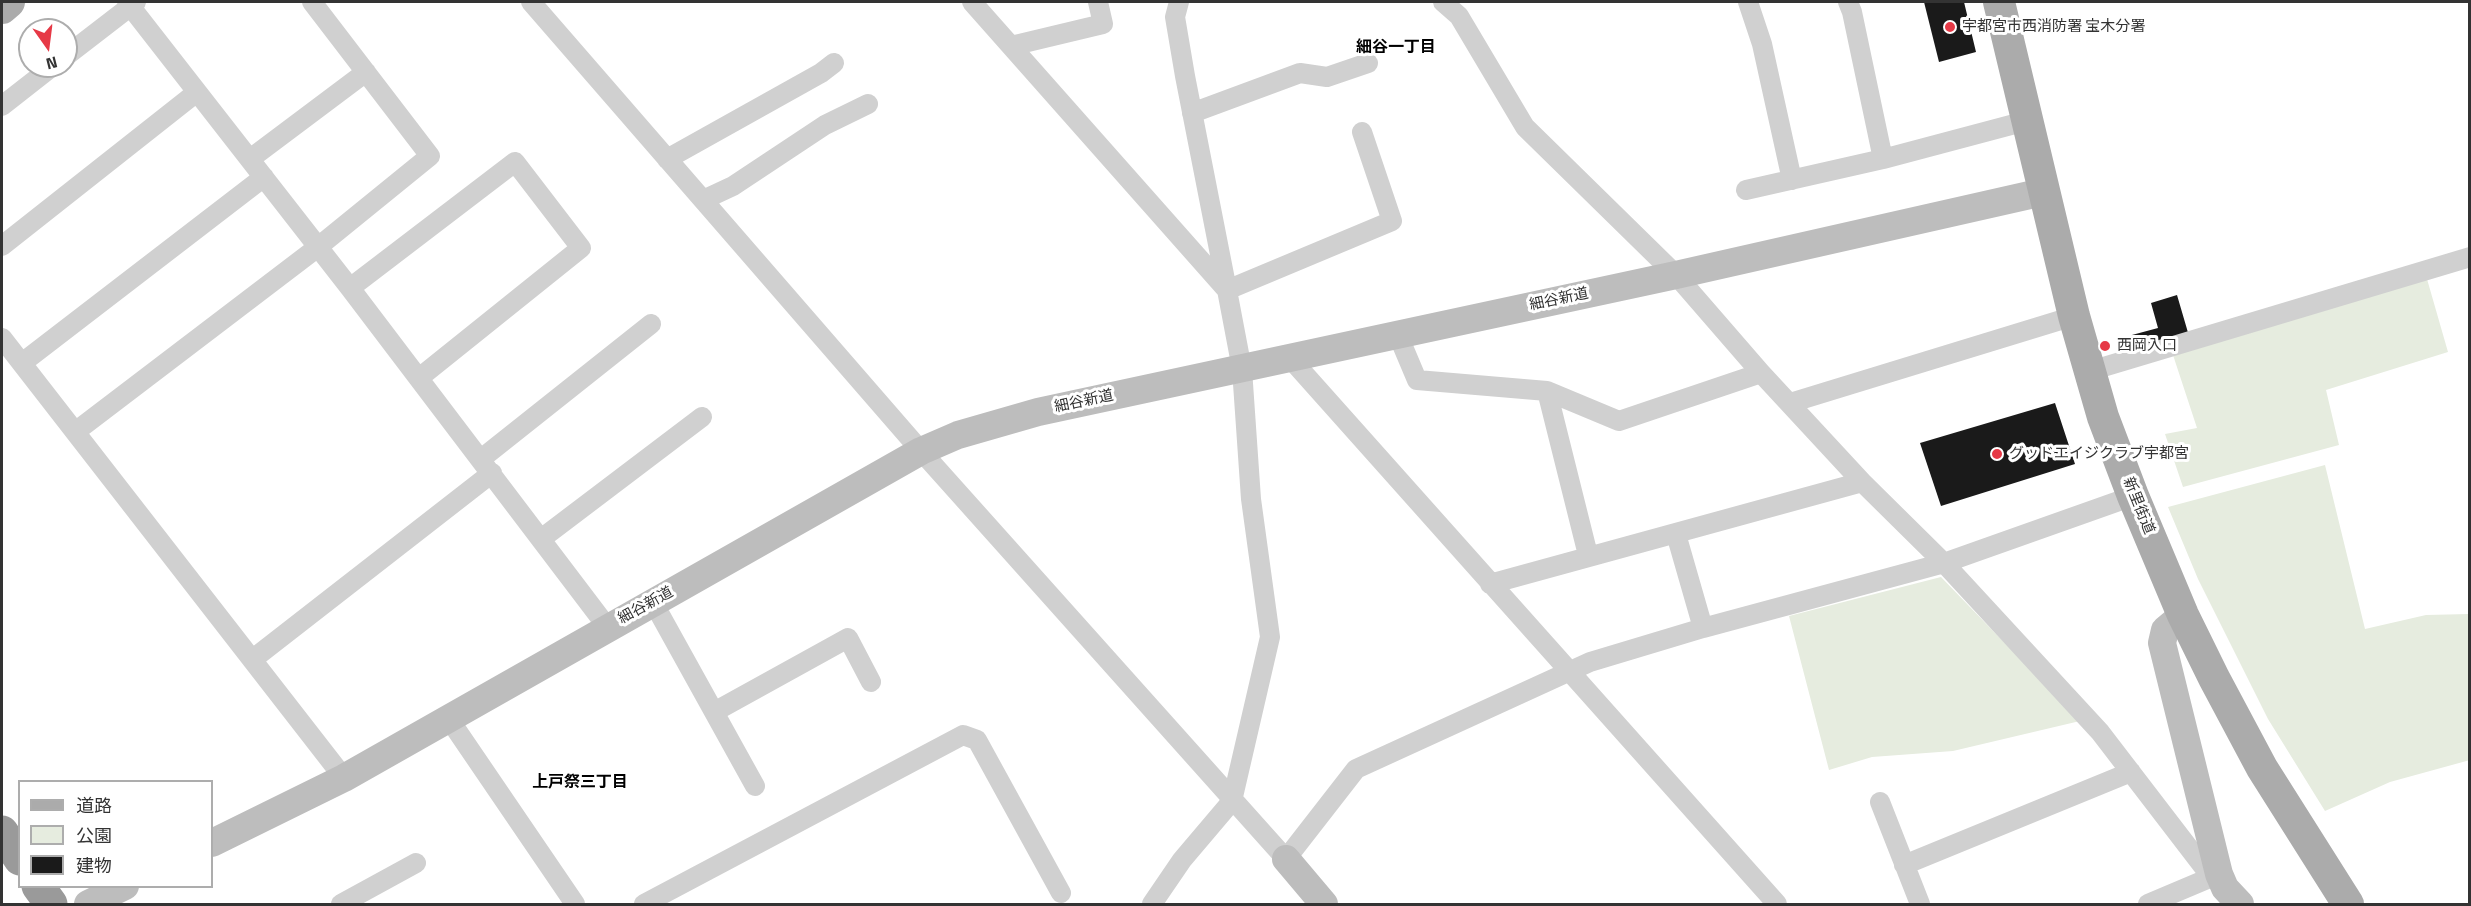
<!DOCTYPE html>
<html>
<head>
<meta charset="utf-8">
<style>
  body { margin:0 }
  #map { position:relative; width:2471px; height:906px; overflow:hidden; background:#fff; font-family:"Titillium Web","Noto Sans JP",sans-serif }
  canvas { display:block }
  .frame { position:absolute; inset:0; border:3px solid #333; pointer-events:none }
  .legend { position:absolute; left:18px; top:780px; width:195px; height:108px; box-sizing:border-box; background:#fff; border:2px solid #adadad; margin:0; padding:8px 10px; list-style:none; font-size:18px; color:#333 }
  .legend li { display:flex; align-items:center; gap:12px; height:30px }
  .legend b { width:30px; border:2px solid #adadad }
  .north { position:absolute; left:18px; top:18px; width:60px; height:60px; box-sizing:border-box; background:#fff; border:2px solid #adadad; border-radius:50%; rotate:166deg; font-size:16px; font-weight:700; line-height:24px; text-align:center; color:#333 }
  .north::after { content:''; display:block; margin:auto; width:21px; height:27px; background:#e63946; clip-path:polygon(50% 0,100% 100%,50% 72%,0 100%) }
</style>
</head>
<body>
<div id="map">
<canvas width="2471" height="906"></canvas>
<div class="frame"></div>
<ul class="legend">
<li><b style="height:8px;background:#ababab"></b>道路</li>
<li><b style="height:16px;background:#e6ecdf"></b>公園</li>
<li><b style="height:16px;background:#1a1a1a"></b>建物</li>
</ul>
<div class="north">N</div>
</div>
<script>
const ctx = document.querySelector('canvas').getContext('2d');
ctx.lineJoin = 'round';
function paint(path, color) { ctx.fillStyle = color; ctx.fill(path, 'evenodd'); }
function trace(path, color, width, dash) { ctx.strokeStyle = color; ctx.lineWidth = width; ctx.lineCap = dash ? 'butt' : 'round'; ctx.setLineDash(dash || []); ctx.stroke(path); }
function write(font, color, halo, rows, align = 'center') {
  ctx.font = font + ' "Titillium Web","Noto Sans JP",sans-serif'; ctx.lineWidth = 6; ctx.setLineDash([]); ctx.textBaseline = 'middle'; ctx.strokeStyle = halo; ctx.fillStyle = color; for (const [text, x, y, turn = 0] of rows) {
    ctx.save(); ctx.translate(x, y); ctx.rotate((+turn || 0) * Math.PI / 180); ctx.textAlign = isNaN(turn) ? turn : align; if (halo) ctx.strokeText(text, 0, 0); ctx.fillText(text, 0, 0); ctx.restore();
  }
}
paint(new Path2D(`
  M2427 279 2448 352 2326 390 2339 445 2183 487 2165 434 2197 428 2172 352Z
  M2325 465 2365 629 2426 615 2469 614 2470 760 2390 782 2325 811 2268 719 2198 579 2168 507Z
  M1941 577 2080 721 1953 751 1872 757 1829 770 1789 616Z`), '#e6ecdf');
paint(new Path2D(`
  M1924 2H1964L1976 52 1939 62Z
  M2177 295 2189 336 2121 355 2117 339 2158 328 2151 303Z
  M2055 403 2075 464 1941 506 1920 443Z`), '#1a1a1a');
trace(new Path2D(`
  M127 2 350 288 608 628
  M531 2 921 451 1286 859 1356 769 1590 662 1703 628 1944 563 2133 496
  M972 2 1227 290 1242 369 1251 499 1270 637 1232 801 1182 860 1152 904
  M1179 2 1175 17 1185 76 1227 290 1392 221 1362 132
  M1443 2 1459 16 1525 127 1676 275 1761 373 1862 482 1944 563 2100 732 2212 878
  M1748 2 1762 44 1792 180
  M1848 2 1852 12 1883 159
  M1011 46 1103 24 1098 2
  M66 56 136 2
  M2 106 53 66
  M1192 113 1300 73 1327 77 1368 63
  M250 159 366 72
  M667 159 821 73 834 63
  M1746 190 1883 159 2026 121
  M703 200 733 186 825 125 868 104
  M2 246 197 92
  M350 288 515 162 581 248 419 378
  M1398 335 1417 380 1547 391 1588 555
  M2 338 344 778
  M1290 358 1777 904
  M22 363 264 177
  M2090 371 2470 257
  M1547 391 1619 421 1761 373
  M1790 403 2074 316
  M75 432 318 247 430 156 312 2
  M481 459 651 324
  M1676 534 1703 628
  M541 539 702 417
  M1490 584 1862 482
  M653 602 755 786
  M253 659 492 473
  M714 712 848 638 871 682
  M449 719 575 904
  M1880 802 1920 904
  M1904 865 2131 772
  M341 904 416 863
  M644 904 963 735 977 740 1061 893
  M2148 904 2219 874`), '#d0d0d0', 20);
trace(new Path2D(`
  M2183 615 2165 630 2162 643 2219 874 2225 888 2240 904
  M212 843 344 778 921 451 958 435 1038 412 1676 275 2043 192
  M1286 859 1324 904
  M88 904 125 886`), '#bdbdbd', 28);
trace(new Path2D(`
  M1999 2 2074 316 2103 417 2133 496 2183 615 2214 678 2262 768 2348 904
  M2 8 9 2`), '#ababab', 32);
trace(new Path2D(`
  M2 832 20 859
  M38 886 51 904`), '#9a9a9a', 33);
for (const [x, y, r, color] of [
  [1950,27,6,"#e63946"],
  [2105,346,6,"#e63946"],
  [1997,454,6,"#e63946"]
]) { const dot = new Path2D(); dot.arc(x, y, r, 0, 2 * Math.PI); ctx.fillStyle = color; ctx.fill(dot); trace(dot, '#fff', 2); }
write('15px', '#333', '#fff', [
  ["宇都宮市西消防署 宝木分署",1962,27],
  ["西岡入口",2117,346],
  ["グッドエイジクラブ宇都宮",2009,454]
], 'left');
write('15px', '#333', '#fff', [
  ["細谷新道",1559,300,-12],
  ["細谷新道",1084,402,-12],
  ["新里街道",2138,506,68],
  ["細谷新道",646,606,-29]
]);
write('bold 16px', '#000', '#fff', [
  ["細谷一丁目",1396,48],
  ["上戸祭三丁目",580,783]
]);
</script>
</body>
</html>
